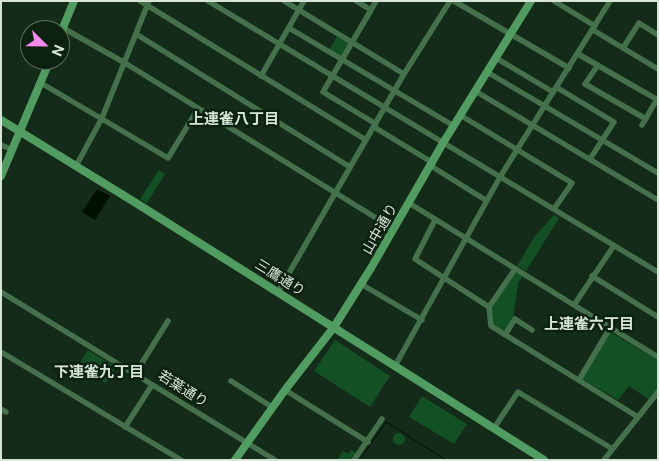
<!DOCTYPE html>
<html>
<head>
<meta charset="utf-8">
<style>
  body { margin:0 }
  #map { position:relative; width:659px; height:461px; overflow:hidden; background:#152b19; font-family:"Public Sans",sans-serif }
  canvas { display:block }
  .frame { position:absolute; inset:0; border:2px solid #d7e5d9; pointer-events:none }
  .north { position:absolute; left:20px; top:20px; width:50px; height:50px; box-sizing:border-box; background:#0c2110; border:1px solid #5d6f60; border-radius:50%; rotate:113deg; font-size:14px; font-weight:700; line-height:20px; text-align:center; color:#d7e5d9 }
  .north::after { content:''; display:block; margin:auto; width:18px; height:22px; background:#f489f0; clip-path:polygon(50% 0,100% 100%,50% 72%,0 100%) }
</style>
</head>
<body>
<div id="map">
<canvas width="659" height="461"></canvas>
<div class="frame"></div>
<div class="north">N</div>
</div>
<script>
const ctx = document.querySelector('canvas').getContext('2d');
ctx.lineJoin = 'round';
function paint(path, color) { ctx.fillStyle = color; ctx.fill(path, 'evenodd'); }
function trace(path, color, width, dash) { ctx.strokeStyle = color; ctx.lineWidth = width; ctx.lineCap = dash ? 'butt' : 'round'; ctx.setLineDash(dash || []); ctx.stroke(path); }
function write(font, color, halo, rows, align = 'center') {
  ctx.font = font + ' "Public Sans","Noto Sans JP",sans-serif'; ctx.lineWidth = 5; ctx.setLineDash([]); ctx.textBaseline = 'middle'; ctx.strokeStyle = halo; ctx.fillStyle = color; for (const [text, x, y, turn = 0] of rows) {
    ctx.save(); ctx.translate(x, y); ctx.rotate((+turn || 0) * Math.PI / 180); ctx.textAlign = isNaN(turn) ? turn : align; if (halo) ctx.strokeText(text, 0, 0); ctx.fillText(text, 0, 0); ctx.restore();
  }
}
paint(new Path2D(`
  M338 35 349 42 340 57 329 50Z
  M159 170 165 174 147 203 140 199Z
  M554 215 559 218 526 271 517 266 535 236Z
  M515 271 523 276 518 283 513 319 505 332 493 325 490 309Z
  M610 332 658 360V389L650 400 629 386 618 400 582 379Z
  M335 340 390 376 370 407 314 371Z
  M88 350 116 367 106 383 78 366Z
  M422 396 467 424 454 444 409 417Z
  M393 439a6 6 0 1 1 12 0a6 6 0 1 1-12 0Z
  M351 450 358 454 348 460H337L343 451 349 454Z`), '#135125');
paint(new Path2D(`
  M97 189 110 196 95 220 82 212Z`), '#001002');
trace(new Path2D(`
  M360 460 386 422 446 460`), '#001002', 1);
trace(new Path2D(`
  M140 1 366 140
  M208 1 658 272
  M284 1 404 74
  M356 1 371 10 376 1
  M454 1 569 68
  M554 1 595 26
  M371 10 323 92 376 124
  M63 28 125 63 394 229
  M289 28 454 126
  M593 30 658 69
  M136 34 350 167
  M623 48 639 23 658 35
  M578 54 658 100
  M496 58 553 92
  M598 65 585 84 646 119
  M487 72 658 173
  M261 76 304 1
  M41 83 168 158 198 109
  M556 87 614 122 590 159
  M475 91 658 200
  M460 115 572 183 554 209
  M642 125 657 99
  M374 127 433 163
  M1 145 13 150
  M76 166 102 118 149 1
  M431 166 487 201
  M409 203 658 357
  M435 220 415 259 489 307
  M515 269 489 307 491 326 638 417
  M592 276 658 317
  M361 284 422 320
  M1 292 275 460
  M278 292 404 74 450 1
  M574 305 613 247
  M505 335 515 319 532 330
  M1 352 181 460
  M395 366 500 177 610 1
  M135 374 168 321
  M579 380 610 328
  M231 381 272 407
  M285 390 368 442
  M1 409 6 412
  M125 427 152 385
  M494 428 518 392 611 448
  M354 460 382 419
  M604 460 658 392`), '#44714c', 5.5);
trace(new Path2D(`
  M60 35 74 1
  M1 120 136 203 544 460
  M1 176 50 60
  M235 460 285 390 334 327 371 268 443 143 531 1`), '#519c60', 8);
write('14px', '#d7e5d9', '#0c2110', [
  ["山中通り",380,229,-60],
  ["三鷹通り",280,278,32],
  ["若葉通り",183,389,32]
]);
write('bold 15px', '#d7e5d9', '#0c2110', [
  ["上連雀八丁目",234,119],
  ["上連雀六丁目",589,324],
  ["下連雀九丁目",99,372]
]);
</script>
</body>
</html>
